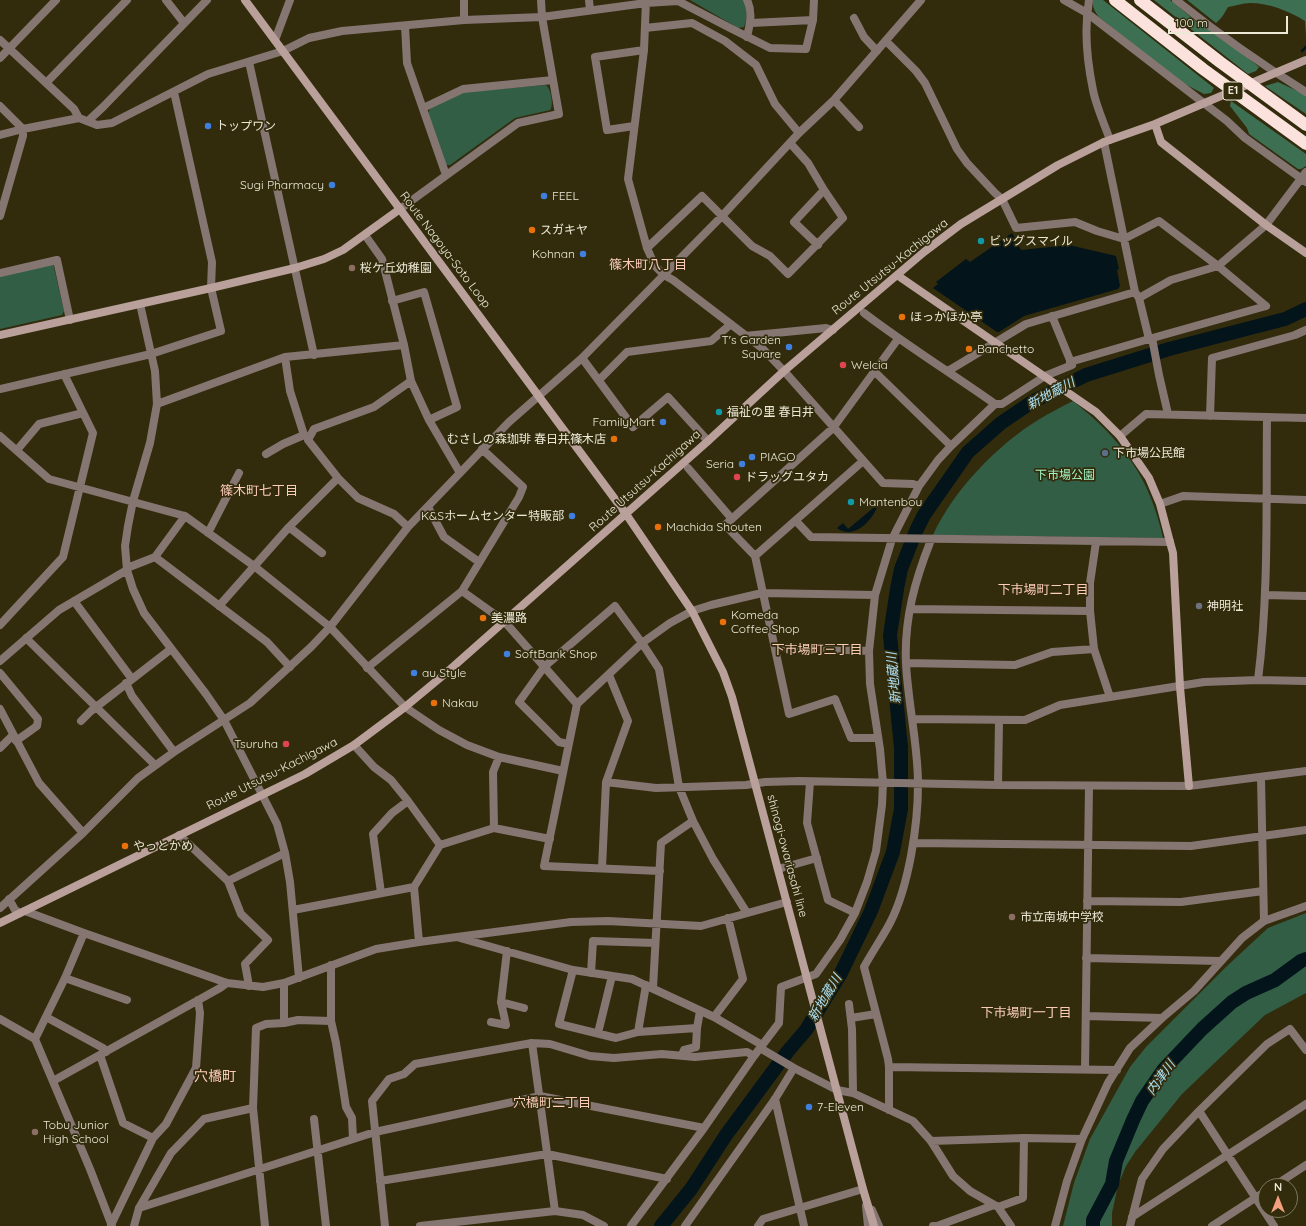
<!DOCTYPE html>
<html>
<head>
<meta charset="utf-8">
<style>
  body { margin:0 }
  #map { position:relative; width:1306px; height:1226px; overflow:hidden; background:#322c0d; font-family:Quicksand,sans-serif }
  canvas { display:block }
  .north { position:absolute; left:1258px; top:1178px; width:40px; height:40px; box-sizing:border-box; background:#322c0d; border:1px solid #7c785e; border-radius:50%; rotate:0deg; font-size:11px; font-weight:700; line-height:16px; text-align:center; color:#ece9d7 }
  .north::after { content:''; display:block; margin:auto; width:14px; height:18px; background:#f2a07f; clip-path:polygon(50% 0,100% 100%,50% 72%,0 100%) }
  .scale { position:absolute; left:1168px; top:16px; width:120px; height:18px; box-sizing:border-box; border:2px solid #ece9d7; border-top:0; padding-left:5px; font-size:12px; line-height:14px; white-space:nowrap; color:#ece9d7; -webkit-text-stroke:3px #322c0d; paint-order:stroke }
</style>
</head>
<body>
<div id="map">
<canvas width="1306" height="1226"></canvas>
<div class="north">N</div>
<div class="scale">100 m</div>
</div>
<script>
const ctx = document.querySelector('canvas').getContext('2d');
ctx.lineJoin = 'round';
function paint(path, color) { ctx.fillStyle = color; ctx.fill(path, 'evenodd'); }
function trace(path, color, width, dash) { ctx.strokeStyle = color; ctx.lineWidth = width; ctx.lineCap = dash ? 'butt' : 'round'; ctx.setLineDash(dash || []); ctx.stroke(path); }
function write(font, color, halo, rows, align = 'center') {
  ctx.font = font + ' Quicksand,"Noto Sans JP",sans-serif'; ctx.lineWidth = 3.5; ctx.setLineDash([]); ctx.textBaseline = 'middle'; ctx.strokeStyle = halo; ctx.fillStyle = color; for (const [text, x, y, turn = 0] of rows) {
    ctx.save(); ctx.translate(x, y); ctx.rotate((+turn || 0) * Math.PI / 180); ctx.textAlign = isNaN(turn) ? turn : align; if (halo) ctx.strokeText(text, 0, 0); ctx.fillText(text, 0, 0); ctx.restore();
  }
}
paint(new Path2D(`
  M690 0H743C748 9 748 17 744 27L738 28Z
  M546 85C551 89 554 105 550 110L515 118 450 165H446L428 113 430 109 464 92Z
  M53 263 64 311 62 315 0 329V275Z
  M1073 401C1121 439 1150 477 1163 538L933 535C953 491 997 445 1038 420 1049 413 1061 407 1073 401Z
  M1306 913V993L1265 1015 1182 1094 1135 1152 1126 1166 1118 1185 1112 1213V1226H1063L1074 1183 1090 1139 1130 1067 1146 1047 1227 966 1268 928Z`), '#325e46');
paint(new Path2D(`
  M1093 0H1103L1214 88 1211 93 1204 94 1179 81 1099 17C1095 12 1092 7 1093 0Z
  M1154 0H1170L1198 23 1228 42 1259 67 1256 71 1248 74Z
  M1187 0H1306V35L1305 21C1289 11 1269 3 1250 3 1243 3 1235 6 1228 7L1222 17 1216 23Z
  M1278 82 1306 95V114L1265 86Z
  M1231 101 1306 154V166L1301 169H1298L1249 134 1247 128 1230 106Z`), '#3d7053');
paint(new Path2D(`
  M1012 233 1021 250 1069 245 1116 256 1119 269 1117 270 1120 286 1118 289 1024 316 999 332H997L933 288 938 284 936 282 966 259 970 262Z
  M878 504C874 520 853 541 837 528L843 523 848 529Z`), '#03141b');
trace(new Path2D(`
  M1302 51 1306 47`), '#03141b', 2.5);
trace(new Path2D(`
  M661 1226 691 1189 726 1135 788 1051 806 1030 841 973 871 911 893 852 901 809V748L890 635 897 589 901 569 916 531 924 515 968 452 1001 423 1032 402 1086 375 1169 349 1285 319 1306 309
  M1093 1226V1220L1112 1184 1116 1161 1133 1120 1142 1101 1164 1069 1202 1029 1232 1002 1246 993 1275 980 1301 961 1306 959`), '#03141b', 14);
trace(new Path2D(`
  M166 0 184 23
  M589 0 590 10
  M646 0 644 50 628 179 647 248 655 266 664 275 673 280 762 348 784 371 883 483 913 484 919 486
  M747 0C753 12 750 24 747 37
  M1064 0 1087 13 1227 121 1245 138 1306 182
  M1089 0C1084 29 1087 61 1093 90 1096 106 1104 123 1110 140
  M1176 0C1217 33 1261 64 1306 92
  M854 18 864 37 877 51
  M464 20V0
  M751 23 813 20
  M405 26 407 63 446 175
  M645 28 692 23 725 41 756 65 775 104 799 133
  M0 40 74 109 79 118
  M275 40 290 0
  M886 41 916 71 925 83 957 149 967 163 995 193 1002 199 1016 228 1075 222 1097 231 1124 239 1159 221 1218 266 1266 306
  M0 58 56 0
  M249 62 314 355
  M46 83 127 0
  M834 100 859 127
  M0 106 23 129V136L0 216
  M423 108 463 89 553 80
  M88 121 103 107 207 0
  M634 126 607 130 595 57 644 50
  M0 135 23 129 79 118 97 125 112 123 208 74 283 51 309 38 342 31 464 20 542 17 646 3 678 1 730 28 770 48 806 49 813 20 814 0
  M1104 142 1135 292 1139 298 1149 339
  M400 209 518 123 559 114 542 17 541 0
  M365 235 382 259 404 345 411 381 429 420 460 473
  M818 245 794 222 824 190
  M647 248 702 196 752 246 770 256 788 274 843 218 824 190 808 163 790 143
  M0 273 57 260 70 320
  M1139 298 1171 280 1218 266 1266 225 1306 172
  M392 301 424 292 457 407 429 420
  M140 304 155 371 157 404 150 443 133 501 128 526 125 546 127 570 133 589 144 613 206 694 224 720 277 824 285 853 290 882 299 978
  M864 313C906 345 951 373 995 404
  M745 336 826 328 833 330
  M1152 338 1159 375 1168 414
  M285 357 290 391 304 435 309 438
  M582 358 633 427 668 397 708 441
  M1070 362 1149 339 1266 306
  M948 371 1026 324 1135 292
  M875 372 951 446
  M599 380 627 352 711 341 731 324
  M0 389 151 354 221 331 211 288 212 262 174 92
  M157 404 285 357 404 345
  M1210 416 1212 358 1295 335 1306 330
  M0 436 49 479 185 516 254 566 330 627 405 707 439 730 467 745 499 757 563 771
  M1120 436 1146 414 1306 418
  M17 450 39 424 83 413
  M266 454 283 444 304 435
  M688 468 732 519
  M1160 504 1183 496 1306 500
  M428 507 444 537 479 562
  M185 516 155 557 267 642 290 667
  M796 521 811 537 1170 542
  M289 527 322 553
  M408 527 394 514 358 498 338 478 308 440 314 429 374 407 411 381
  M208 533 239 473
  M1096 542 1090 583V611L1094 649 1110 697
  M755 556 863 461
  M127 568 155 557
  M462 591 504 621 577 704
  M1265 595 1306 596
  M74 601 132 679
  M219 606 289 527 338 478
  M910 609 1090 611
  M0 625 63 557 93 433 64 374
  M26 638 155 765
  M775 647 869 651
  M0 661 59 610 127 570
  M906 663 1015 665 1052 652 1094 649
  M367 668 462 591 519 497 523 487 482 449
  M0 673 38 719 37 726 16 741
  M1258 680C1269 593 1266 505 1267 417
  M126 683 132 696 174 752
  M0 709 39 783 83 833
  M912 719 1025 720 1060 705 1204 682 1258 680 1306 681
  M81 721 91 711 171 649
  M878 738H851L835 699 789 714 755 556 725 525 833 428 898 339
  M568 744 559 742 519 702 544 667 615 606 642 643 659 669 679 787 693 821 713 859 747 913
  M354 745 374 767 391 780 408 801 440 845
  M0 748 13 735
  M1261 778 1264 921
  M606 782 656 788 746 785 765 782 799 781 998 785 1189 786 1306 771
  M810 782 807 823 828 900 855 913
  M998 785 999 721
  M494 828 493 772 499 757
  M179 835 228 881 241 914 268 940 245 964 249 986
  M913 843 1191 846 1306 830
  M602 868 606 782 628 721 609 675
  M778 869 817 858
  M660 871 544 866 577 704 642 643 670 623 692 611 711 605 762 593 875 595
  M228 881 285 853
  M381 893 373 834 392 813 408 801
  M9 899 15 910 20 913
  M1087 901 1181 902 1263 891
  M0 908 83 833 138 778 174 752 250 703 311 647 330 627 408 527 509 422 582 358 722 216 799 133 834 100 921 0
  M293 910 414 887
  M25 911 84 933 227 983 263 987 284 983 376 949 419 942 571 922 608 921 701 926 787 902
  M84 933 65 978 35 1039 90 1169 112 1226
  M460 938 573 970 632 979 714 1017 762 1045
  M419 942 414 887 440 845 494 828 550 839
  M1086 958 1220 961
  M331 965V1021L336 1043 346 1107 352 1118 353 1139
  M573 970 559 1024 616 1038 638 1032 697 1028
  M591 973 593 941 655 943
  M65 978 127 1000
  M284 983V1023
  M653 988 661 843 693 821
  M501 1002 524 1008
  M849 1004 852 1029 853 1093
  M1086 1016 1162 1018
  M46 1017 103 1048 106 1052
  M714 1017 743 979 728 918
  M851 1018 876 1014
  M0 1019 35 1039
  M491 1022 506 1025 501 1002 507 951
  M638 1032 646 985
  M598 1033 612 976
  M532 1043 555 1211
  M760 1048 794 1068 837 1090 853 1093 913 1121 931 1141 953 1176 970 1191 998 1207 1011 1226
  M100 1055 123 1123 153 1138
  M682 1055 684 1050 696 1047 697 1028 700 1011
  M889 1067 888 1059 864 967C872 952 882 938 890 923 909 886 918 825 918 784 918 744 908 704 906 663 904 619 915 580 931 540
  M1085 1069 1089 786
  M53 1081 220 988 227 983
  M775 1099 804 1226
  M253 1108 256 1028 266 1024 284 1023 298 1020 331 1021
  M889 1110V1067L1117 1070
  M1199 1111 1274 1226
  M314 1119 326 1226
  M931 1141 1024 1138 1082 1139
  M380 1181 547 1154 667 1179
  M1274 1186 1306 1165
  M866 1206 868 1226
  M998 1207 1023 1198 1024 1138
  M139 1208 375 1132 540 1096 704 1128
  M872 1210 879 1226
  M1132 1217 1306 1104
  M111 1225 153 1138 166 1124 196 1068 200 1013 198 1000
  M134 1226 139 1208 171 1153 204 1119 253 1108 265 1226
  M385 1226 372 1101 389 1079 404 1074 415 1064 532 1043 550 1044 590 1056 614 1058 662 1054 695 1057 747 1052 754 1056
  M420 1226 555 1211 583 1215 604 1226
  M631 1226 704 1128 754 1056 779 1023 781 987 816 974 840 940 855 913 867 882 876 851 882 805 883 783 880 749 870 684 869 651 875 595 892 539 919 486 938 460 951 446 995 404H1002L1045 376 1072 365 1052 316
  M685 1226 775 1099 794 1068
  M758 1226 763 1219 863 1189
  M933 1226H937L994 1205
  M1055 1226 1067 1181 1082 1139 1108 1083 1130 1048 1162 1018 1194 991 1242 938 1264 921 1306 906
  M1130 1226 1142 1179 1163 1149 1199 1111 1267 1044 1290 1029 1306 1050
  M1212 1226 1266 1191`), '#867672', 8);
trace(new Path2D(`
  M245 0 626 514 692 611 723 672 732 697 863 1189 874 1226
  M1155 124 1161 142 1266 225 1306 253
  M897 275 1096 412 1120 436 1149 478 1160 504 1170 542 1173 553 1180 687 1189 786
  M0 335 211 288 295 268 324 259 343 250 400 209
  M0 923 305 774 354 745 405 707 446 673 708 441 784 371 924 252 961 224 1058 165 1104 142 1155 124 1306 60`), '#baa09a', 8);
trace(new Path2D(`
  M1115 0 1203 69 1306 144
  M1140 0 1220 62 1306 125`), '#fbe2dc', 12);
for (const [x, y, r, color] of [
  [208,126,4,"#3f7fe0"],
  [332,185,4,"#3f7fe0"],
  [544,196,4,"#3f7fe0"],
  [532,230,4,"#e8710a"],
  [981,241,4,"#0f9aa8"],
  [583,254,4,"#3f7fe0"],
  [352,268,4,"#8d6e63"],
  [902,317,4,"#e8710a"],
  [789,347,4,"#3f7fe0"],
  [969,349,4,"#e8710a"],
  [843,365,4,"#e0444e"],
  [719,412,4,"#0f9aa8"],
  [663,422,4,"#3f7fe0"],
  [614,439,4,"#e8710a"],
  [1105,453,4,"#5c6f8a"],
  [752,457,4,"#3f7fe0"],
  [742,464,4,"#3f7fe0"],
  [737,477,4,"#e0444e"],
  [851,502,4,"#0f9aa8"],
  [572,516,4,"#3f7fe0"],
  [658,527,4,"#e8710a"],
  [1199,606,4,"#6b7280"],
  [483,618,4,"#e8710a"],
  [723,622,4,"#e8710a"],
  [507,654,4,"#3f7fe0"],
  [414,673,4,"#3f7fe0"],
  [434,703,4,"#e8710a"],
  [286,744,4,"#e0444e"],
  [125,846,4,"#e8710a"],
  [1012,917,4,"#8d6e63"],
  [809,1107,4,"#3f7fe0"],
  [35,1132,4,"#8d6e63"]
]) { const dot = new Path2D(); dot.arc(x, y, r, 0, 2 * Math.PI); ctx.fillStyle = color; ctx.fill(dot); trace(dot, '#322c0d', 1.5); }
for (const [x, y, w] of [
  [1233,91,20]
]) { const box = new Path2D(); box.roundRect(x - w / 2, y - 9, w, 18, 3); ctx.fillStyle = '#322c0d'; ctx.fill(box); trace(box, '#ece9d7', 1); }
write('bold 11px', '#ece9d7', null, [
  ["E1",1233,91]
]);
write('12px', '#ece9d7', '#322c0d', [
  ["トップワン",216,126],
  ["Sugi Pharmacy",324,185,"right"],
  ["FEEL",552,196],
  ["スガキヤ",540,230],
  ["ビッグスマイル",989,241],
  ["Kohnan",575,254,"right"],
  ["桜ケ丘幼稚園",360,268],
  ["ほっかほか亭",910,317],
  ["T's Garden",781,340,"right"],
  ["Square",781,354,"right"],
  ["Banchetto",977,349],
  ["Welcia",851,365],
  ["福祉の里 春日井",727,412],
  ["FamilyMart",655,422,"right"],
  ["むさしの森珈琲 春日井篠木店",606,439,"right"],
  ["下市場公民館",1113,453],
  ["PIAGO",760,457],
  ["Seria",734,464,"right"],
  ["ドラッグユタカ",745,477],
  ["Mantenbou",859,502],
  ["K&Sホームセンター特販部",564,516,"right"],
  ["Machida Shouten",666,527],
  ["神明社",1207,606],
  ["Komeda",731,615],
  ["Coffee Shop",731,629],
  ["美濃路",491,618],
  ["SoftBank Shop",515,654],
  ["au Style",422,673],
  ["Nakau",442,703],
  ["Tsuruha",278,744,"right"],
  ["やっとかめ",133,846],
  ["市立南城中学校",1020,917],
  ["7-Eleven",817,1107],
  ["Tobu Junior",43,1125],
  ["High School",43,1139]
], 'left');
write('12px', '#ece9d7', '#322c0d', [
  ["Route Nagoya-Soto Loop",445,250,53],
  ["Route Utsutsu-Kachigawa",890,267,-39],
  ["Route Utsutsu-Kachigawa",645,481,-42],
  ["Route Utsutsu-Kachigawa",272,774,-27],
  ["shinogi-owariasahi line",787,856,75]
]);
write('12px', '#a2f3c4', '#322c0d', [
  ["下市場公園",1065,475]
]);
write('13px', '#fcccb9', '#322c0d', [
  ["篠木町八丁目",648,265],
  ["篠木町七丁目",259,491],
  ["下市場町二丁目",1043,590],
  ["下市場町三丁目",817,650],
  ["下市場町一丁目",1026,1013],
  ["穴橋町二丁目",552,1103]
]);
write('italic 13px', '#ace1f6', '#322c0d', [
  ["新地蔵川",1051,394,-28],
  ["新地蔵川",894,678,-95],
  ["新地蔵川",825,998,-59],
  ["内津川",1161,1078,-54]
]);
write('14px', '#fcccb9', '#322c0d', [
  ["穴橋町",215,1077]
]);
</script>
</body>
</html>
